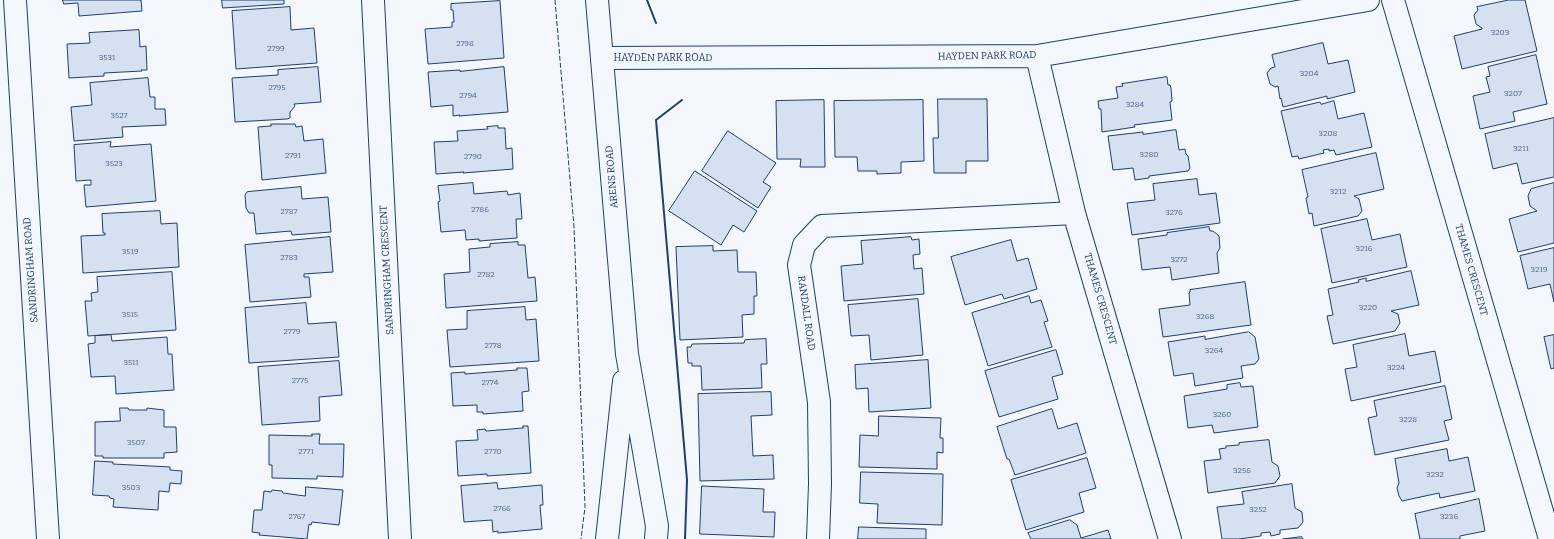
<!DOCTYPE html>
<html>
<head>
<meta charset="utf-8">
<style>
  body { margin:0 }
  canvas { display:block; background:#f4f7fb }
</style>
</head>
<body>
<canvas width="1554" height="539"></canvas>
<script>
const ctx = document.querySelector('canvas').getContext('2d');
ctx.lineJoin = 'round';
function paint(path, color) { ctx.fillStyle = color; ctx.fill(path, 'evenodd'); }
function trace(path, color, width, dash) { ctx.strokeStyle = color; ctx.lineWidth = width; ctx.lineCap = dash ? 'butt' : 'round'; ctx.setLineDash(dash || []); ctx.stroke(path); }
function write(font, color, halo, rows, align = 'center') {
  ctx.font = font + ' Bitter,serif'; ctx.lineWidth = 3; ctx.setLineDash([]); ctx.textBaseline = 'middle'; ctx.strokeStyle = halo; ctx.fillStyle = color; for (const [text, x, y, turn = 0] of rows) {
    ctx.save(); ctx.translate(x, y); ctx.rotate((+turn || 0) * Math.PI / 180); ctx.textAlign = isNaN(turn) ? turn : align; if (halo) ctx.strokeText(text, 0, 0); ctx.fillText(text, 0, 0); ctx.restore();
  }
}
const building = new Path2D(`
  M63 0H141L142 11 79 16 78 3 64 4Z
  M222 0H284V4L223 8Z
  M1509 0H1525L1537 51 1462 69 1454 36 1482 29V28L1476 24 1474 15 1478 10 1477 7Z
  M500 1 504 58 428 64 425 29 452 27V22H454L453 10H451V4Z
  M290 7 291 30 314 28 317 63 236 69 232 11Z
  M139 30 140 47 146 46 147 70H141L142 71 104 73V76L69 78 67 44 90 43 89 33Z
  M1323 43 1328 64 1348 60 1355 92 1327 99V96L1283 107 1281 98 1280 99 1278 86 1275 87 1270 84 1267 73 1271 68 1275 67 1272 55Z
  M1536 55 1547 104 1513 112 1515 121 1480 129 1473 96 1490 92 1486 77 1490 76 1488 67Z
  M318 67 321 102 294 104 295 106 290 112V118L287 119 235 122 232 78 278 75V70Z
  M504 67 508 112 459 116 460 115 453 116V105L431 107 428 72 460 70V71Z
  M1167 77 1168 85H1170L1171 88 1172 101 1170 102 1172 120 1134 125 1135 127 1102 132 1101 109H1099L1098 101 1118 98 1116 87 1123 86 1122 84Z
  M148 78 150 97H155V109H165L166 125 122 127 123 137 74 141 71 107 92 105 90 83Z
  M938 99H987L988 161H966V173H934L933 138H938Z
  M824 100 825 167H800L801 159H777L776 101Z
  M923 100 924 161 901 162V173L877 174V171H858L857 157H835L834 101Z
  M1334 101 1338 119 1364 113 1372 147 1336 155 1334 150 1329 151V149L1323 150 1324 153 1299 159 1298 156 1292 157 1281 111 1320 102 1321 104Z
  M1554 118V177L1522 184 1517 163 1493 169 1485 134Z
  M271 124H295L296 127 302 126 304 141 323 139 326 173 262 180 258 127 271 126Z
  M498 126V128H505L506 149 512 148 513 169 463 173 464 172 436 174 434 142 458 141 457 131 488 129 487 127Z
  M1176 130 1179 150 1185 149 1186 154 1188 156 1190 168 1188 171 1149 176V178L1135 180 1133 168 1113 170 1108 136 1143 132V134Z
  M728 131 776 163 763 182 771 187 758 208 702 171Z
  M111 142 110 147 151 144 156 201 86 207 84 185H91V180L76 181 74 145Z
  M1376 153 1384 189 1354 196 1359 199 1362 211 1358 216 1314 226 1312 213 1309 214 1306 198 1308 197 1302 170Z
  M695 171 757 211 744 232 733 225 721 245 669 211Z
  M1197 179 1199 195 1216 193 1220 223 1132 235 1127 203 1155 200 1153 184Z
  M473 183 474 194 507 191 508 195 520 193 522 219H516L517 238 479 241V239L466 240 465 230 441 232 438 202 440 201 438 186Z
  M1554 183V243L1518 252 1509 219 1537 211 1530 206 1528 196 1531 189Z
  M301 187 302 199 328 197 331 232 292 235 291 231 256 234 254 213H249L246 208 245 195 247 192Z
  M160 211 161 224 177 223 179 267 83 273 81 236 105 235V233H103L102 214Z
  M1367 219 1372 240 1400 234 1407 267 1332 283 1321 229Z
  M1209 227 1210 231H1213L1219 236 1220 248 1217 253 1219 273 1172 280 1170 267 1142 270 1138 239 1167 235V233Z
  M330 237 333 272 304 274V277H309L311 297 250 302 245 245Z
  M911 237 912 240 919 239 920 254 913 255 914 269 922 268 924 294 844 301 841 266 863 264 861 241Z
  M1011 240 1017 261 1028 258 1037 289 1004 299 1002 294 965 305 951 257Z
  M518 242V245H525L528 278 535 277 537 301 446 308 444 274 470 272 469 249 490 247V244Z
  M713 246V251L737 250 738 272H756L757 296H754V314L742 315 743 337 680 340 676 247Z
  M1554 248V302L1550 284 1528 289 1520 256Z
  M1411 271 1419 305 1391 311 1398 314 1400 323 1395 331 1333 344 1327 316 1333 315 1328 289 1359 282 1358 280 1366 278V281Z
  M172 272 176 330 88 336 85 301H92L91 293 98 292 97 277Z
  M1245 282 1251 325 1163 337 1159 309 1190 305 1189 293 1190 292V290Z
  M1029 296 1031 303 1041 300 1048 321 1044 322 1052 347 988 366 972 313Z
  M918 299 923 355 871 360 869 335 851 336 848 305Z
  M306 303 308 324 336 322 339 357 249 363 245 308Z
  M525 307 526 320 536 319 539 361 450 367 447 330 467 329V311Z
  M1249 332 1255 337 1259 359 1255 364 1241 366 1243 378 1195 386 1193 373 1174 376 1168 342 1205 336V339Z
  M1405 334 1409 356 1435 351 1441 382 1351 401 1345 369 1357 367 1353 345Z
  M111 335 112 341 167 337 168 354H172L174 390 116 394 115 376 91 377 88 344 95 343V336Z
  M1554 335V368L1551 369 1544 337Z
  M766 339 767 364H761L762 388 702 390 701 366H692V363H688L687 347H691L692 344 744 343 745 340Z
  M1056 350 1063 374 1052 377 1058 399 999 417 985 371Z
  M928 360 931 408 869 412 868 388 856 389 855 365Z
  M339 361 342 395 319 397 320 421 262 425 258 367Z
  M517 368H527L529 391 522 392 523 411 483 414V412H477V405L453 406 451 373 465 372V374L517 370Z
  M1240 383 1241 387 1253 386 1258 427 1214 433 1212 425 1188 428 1184 396 1227 389V385Z
  M1445 386 1452 419 1444 421 1449 440 1375 455 1368 418 1377 416 1374 401Z
  M771 392 772 415 751 416 753 456 773 455 774 479 700 481 698 394Z
  M120 408H128L129 410H147V408L164 410V427H176L177 452 164 453V458H103V456H95V422L120 421Z
  M1052 409 1058 429 1077 423 1086 453 1015 475 1009 459H1007L997 427Z
  M879 416 941 418 940 438H943V453L937 452V469L859 467 860 435 878 436Z
  M523 426H528L531 473 487 476V474L458 476 456 441 478 440 477 430 485 429 486 431 523 428Z
  M312 434H320L319 444H344L343 477 317 476V479L272 478V465H269V435L312 436Z
  M1269 440 1272 462 1278 466 1280 476 1275 483 1208 493 1204 461 1221 459 1219 449 1226 448V446L1239 445V443Z
  M1447 449 1449 461 1468 457 1475 491 1440 498 1439 493 1402 501 1399 496 1397 488 1399 483 1395 459Z
  M1087 458 1096 488 1079 493 1084 512 1026 530 1011 480Z
  M95 461 113 462V464L170 467V470L182 471 181 484 170 483 169 492 159 491 158 510 113 507 114 499 110 498 109 496 93 495Z
  M861 472 943 474 942 525 877 523 878 504 860 503Z
  M497 483 498 489 542 485 543 505H540L542 529 498 533V531L493 532 492 520 464 522 461 486Z
  M1292 484 1295 508 1302 512 1303 522 1298 528 1280 530V534L1271 536 1270 532 1261 533V536L1239 539H1222L1217 507 1244 504 1242 492Z
  M702 486 764 489 763 512H775L774 537 700 534Z
  M306 487 343 490 339 525 312 522 311 525 309 524 307 539 259 535 260 533 252 532 254 510H262L264 491 271 492 272 490 282 491 283 493 305 496Z
  M1479 499 1485 531 1460 536V539H1420L1415 514Z
  M1070 520 1077 525 1081 538 1108 530 1111 539H1031L1028 533Z
  M859 527 926 529V539H858Z
  M1302 537 1303 539H1283Z`);
paint(building, '#d5e0f0');
trace(building, '#1d3f73', 1);
const minor = new Path2D(`
  M15 0 48 539
  M373 0 400 539
  M1393 0 1550 539
  M1037 56 1074 213 1170 539
  M602 58 1037 56 1368 0
  M818 539 820 484 819 402 799 265 804 245 822 226 1074 213`);
const tertiary = new Path2D(`
  M597 0 627 354 657 526 656 539
  M607 539 624 381`);
trace(minor, '#1d3f73', 24);
trace(tertiary, '#1d3f73', 24);
trace(minor, '#f4f7fb', 22);
trace(tertiary, '#f4f7fb', 22);
trace(new Path2D(`
  M555 0 574 227 585 507 581 539`), '#1d3f73', 1, [5, 2]);
trace(new Path2D(`
  M647 0 656 23
  M682 100 656 120 687 480 685 539`), '#1d3f73', 2);
write('8px', '#4b6792', null, [
  ["3203",1500,33],
  ["2798",465,44],
  ["2799",276,49],
  ["3531",107,58],
  ["3204",1309,74],
  ["2795",277,88],
  ["3207",1513,94],
  ["2794",468,96],
  ["3284",1135,105],
  ["3527",119,116],
  ["3208",1328,134],
  ["3211",1521,149],
  ["3280",1149,155],
  ["2791",293,156],
  ["2790",473,157],
  ["3523",114,164],
  ["3212",1338,192],
  ["2786",480,210],
  ["2787",289,212],
  ["3276",1174,213],
  ["3216",1364,249],
  ["3519",130,252],
  ["2783",289,258],
  ["3272",1179,260],
  ["3219",1539,270],
  ["2782",486,275],
  ["3220",1368,308],
  ["3515",130,315],
  ["3268",1205,317],
  ["2779",292,332],
  ["2778",493,346],
  ["3264",1214,351],
  ["3511",131,363],
  ["3224",1396,368],
  ["2775",300,381],
  ["2774",490,383],
  ["3260",1222,415],
  ["3228",1408,420],
  ["3507",136,443],
  ["2771",306,452],
  ["2770",493,452],
  ["3256",1242,471],
  ["3232",1435,475],
  ["3503",131,488],
  ["2766",502,509],
  ["3252",1258,510],
  ["2767",297,517],
  ["3236",1449,517]
]);
write('10px', '#1d3f73', '#f4f7fb', [
  ["HAYDEN PARK ROAD",987,56,-1],
  ["HAYDEN PARK ROAD",663,58],
  ["ARENS ROAD",612,177,-95],
  ["SANDRINGHAM ROAD",31,270,-94],
  ["SANDRINGHAM CRESCENT",387,270,-93],
  ["THAMES CRESCENT",1471,270,74],
  ["THAMES CRESCENT",1100,299,74],
  ["RANDALL ROAD",806,313,82]
]);
</script>
</body>
</html>
